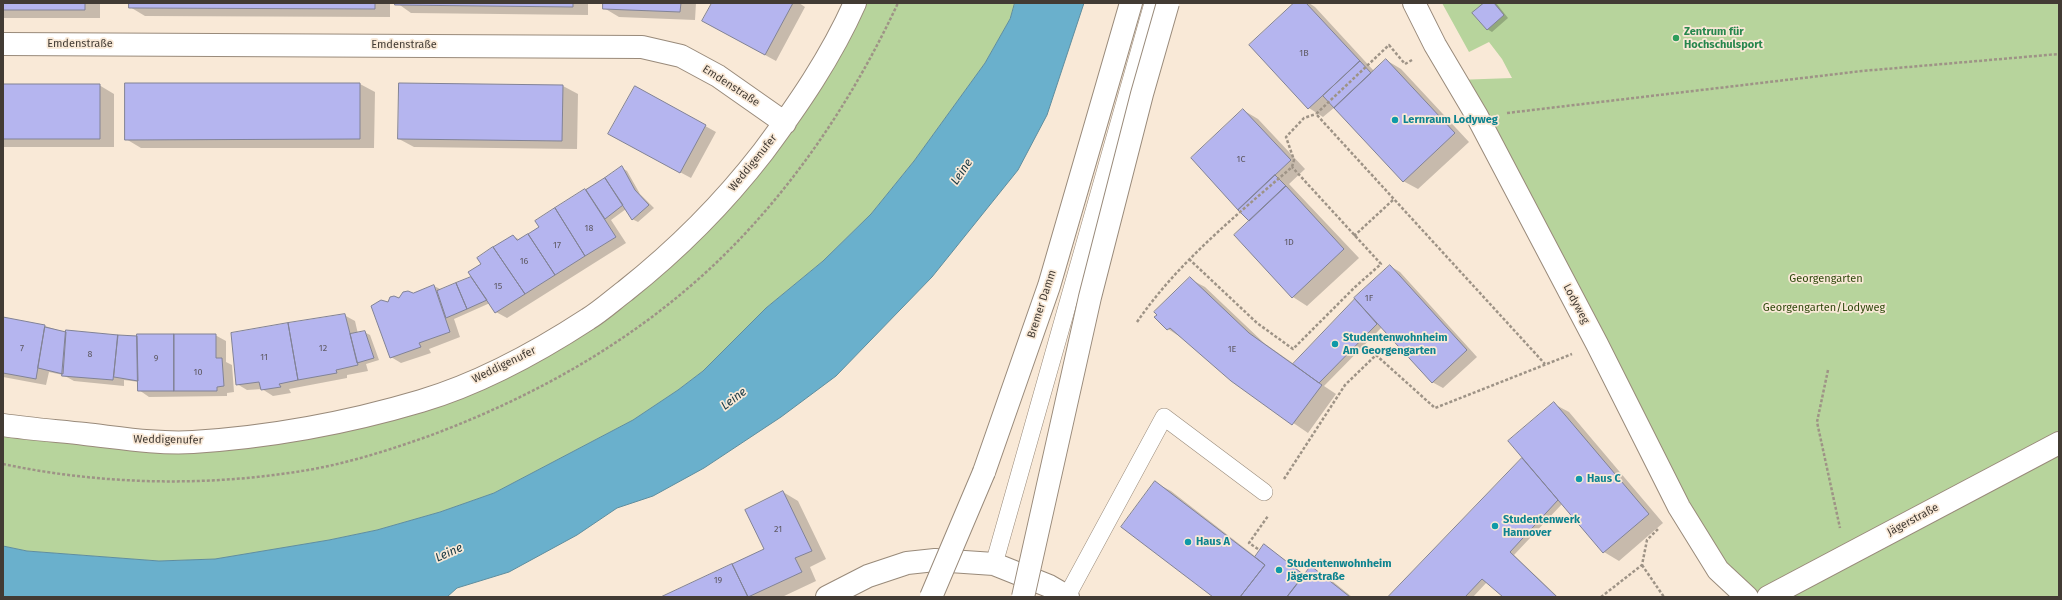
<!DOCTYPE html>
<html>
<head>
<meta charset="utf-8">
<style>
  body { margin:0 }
  #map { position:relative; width:2062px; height:600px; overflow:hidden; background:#f9e9d7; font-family:"Fira Sans",sans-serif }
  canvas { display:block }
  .frame { position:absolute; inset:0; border:4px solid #423b34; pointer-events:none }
</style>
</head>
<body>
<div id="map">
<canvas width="2062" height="600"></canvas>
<div class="frame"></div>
</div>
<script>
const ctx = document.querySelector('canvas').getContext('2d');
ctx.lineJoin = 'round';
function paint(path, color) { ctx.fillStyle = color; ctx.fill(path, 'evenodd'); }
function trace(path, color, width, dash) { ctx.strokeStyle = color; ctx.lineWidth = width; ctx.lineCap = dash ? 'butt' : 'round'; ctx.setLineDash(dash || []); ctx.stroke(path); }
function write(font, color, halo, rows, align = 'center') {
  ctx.font = font + ' "Fira Sans",sans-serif'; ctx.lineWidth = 3.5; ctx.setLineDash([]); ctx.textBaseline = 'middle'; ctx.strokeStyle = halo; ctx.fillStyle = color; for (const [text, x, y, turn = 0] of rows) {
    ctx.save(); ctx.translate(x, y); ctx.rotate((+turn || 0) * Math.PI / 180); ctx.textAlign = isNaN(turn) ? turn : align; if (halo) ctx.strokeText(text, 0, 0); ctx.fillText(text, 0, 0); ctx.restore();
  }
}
paint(new Path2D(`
  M855 3H1015L1010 19 985 63 914 161 871 214 823 261 766 308 703 371 678 390 633 420 494 493 440 512 377 530 329 540 215 559 159 561 27 551 3 546V427L131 440 310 429 533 351 696 230Z
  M1442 3H2059V597H1747L1718 570 1456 80 1512 78 1502 59 1489 42 1469 52Z`), '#b7d49c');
const water = new Path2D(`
  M1015 3H1084L1047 115 1018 170 932 277 836 376 781 417 704 468 653 496 617 508 577 535 509 572 457 588 447 597H3V546L27 551 159 561 215 559 329 540 377 530 440 512 494 493 633 420 678 390 703 371 766 308 823 261 871 214 914 161 985 63 1010 19Z`);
paint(water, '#6ab0cc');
trace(water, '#5e8d9e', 1);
paint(new Path2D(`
  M3 3H100V18H3Z
  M130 3H390V17L145 16 130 7Z
  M397 3H588V15L411 13Z
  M604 3H696L695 20 619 17 604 8Z
  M711 3H799L805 7 776 61 714 27 713 3Z
  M1295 3H1309L1315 7 1374 71 1386 60 1401 69 1469 142 1418 189 1403 181 1335 107 1323 117 1309 108Z
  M1486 3H1496L1508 18 1492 32 1487 29Z
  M360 84 375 92 374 148H141L126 139Z
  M3 85H99L114 94V147H3Z
  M563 86 578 94 577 149 414 147 399 139Z
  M635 87 716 132 691 178 620 140Z
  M1243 110 1258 119 1305 169 1289 184 1359 258 1307 306 1293 297Z
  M622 168 627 171 640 194 654 208 638 222 632 219 626 209 611 220 626 243 507 318 496 312 490 303 454 319 460 337 429 349 431 353 401 363 391 357 388 303 434 286 442 290 472 277 482 264 513 236 520 240 540 227 585 190Z
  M1390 266 1400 272 1477 357 1443 388 1432 382 1382 327 1324 386 1336 394 1308 433 1232 381 1182 338 1168 329 1190 279 1205 287 1264 343 1294 364 1355 300 1359 303Z
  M344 315 355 321 358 334 364 332 370 335 379 360 366 364 368 371 347 375V378L289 389 291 393 273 396 262 389 247 390 237 384Z
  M3 318 45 326 67 333 138 337 215 335 226 341V362L232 365 234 392 227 393V396L149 397 139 390V382L124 380V386L74 381 63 375 49 372 46 385 3 377Z
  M1554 404 1569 412 1663 523 1619 561 1604 552 1562 504 1514 555 1558 597H1504L1487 582 1473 597H1389L1522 459 1526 461Z
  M1156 483 1171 491 1256 557 1264 545 1305 575 1311 567 1326 576 1352 597H1214Z
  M783 492 798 501 826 559 810 567 816 581 782 597H663L765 549Z`), '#0003');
const building = new Path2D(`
  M3 3H85V10H3Z
  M129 3H375V9L129 8Z
  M395 3H573V7L395 5Z
  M603 3H681L680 12 603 9Z
  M712 3H793L765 55 702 21Z
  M1294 3H1306L1360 61 1308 109 1249 45Z
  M1484 3H1494L1504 15 1487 30 1472 13Z
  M1386 59 1455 133 1403 182 1334 108Z
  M1360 61 1371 73 1334 108 1323 96Z
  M125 83H360V139L125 140Z
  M399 83 563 85 562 141 398 139Z
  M3 84H100V139H3Z
  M635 86 706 125 680 173 608 134Z
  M1243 109 1291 160 1238 210 1191 158Z
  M622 166 635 190 649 205 632 220 605 178Z
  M1275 175 1286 186 1249 221 1238 210Z
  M605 178 623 205 605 219 586 190Z
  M1286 186 1344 249 1292 298 1234 235Z
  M585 189 616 237 585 256 555 208Z
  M555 208 585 256 555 275 528 234 539 227 535 221Z
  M528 234 555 275 525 294 493 247 513 235 517 240Z
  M493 247 525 294 495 313 468 272 481 264 477 258Z
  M1390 265 1467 350 1432 383 1354 298Z
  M471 277 487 300 467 309 456 283Z
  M1190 277 1249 333 1322 385 1292 425 1231 381 1170 328 1167 330 1154 317 1157 315 1154 312Z
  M456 283 467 309 446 318 437 291Z
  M434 285 450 332 419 343 421 347 390 358 371 306 381 300 388 302 390 297 394 296 399 298 403 292 408 291 413 293Z
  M1355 299 1377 324 1319 383 1293 364Z
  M345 314 358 365 336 370 337 373 298 380 288 323Z
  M3 317 45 325 36 379 3 373Z
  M288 323 298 380 279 384 281 387 261 390 259 382 236 385 231 333Z
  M45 327 66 332 63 374 38 368Z
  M66 330 118 335 113 380 62 376Z
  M365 331 374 358 357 363 350 334Z
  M137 334H174V391H138Z
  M174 334H216V358H222L224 386 217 387V391H174Z
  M118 335 137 336 138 381 114 377Z
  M1554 402 1649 514 1603 553 1508 441Z
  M1522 458 1558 500 1510 552 1557 597H1503L1482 579 1465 597H1388Z
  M1155 481 1265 565 1240 597H1213L1121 527Z
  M783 491 812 551 795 558 802 572 748 597 732 564 764 549 745 510Z
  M1264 544 1304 575 1287 597H1240L1265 565 1255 557Z
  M732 564 748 597H661Z
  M1311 566 1350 597H1287Z`);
paint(building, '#b5b5ef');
trace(building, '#818295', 1);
const lane = new Path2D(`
  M994 564 1153 3
  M1067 596 1164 417 1264 492`);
const street = new Path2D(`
  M1414 3 1435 45 1477 116 1597 344 1679 507 1718 570 1747 597
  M3 44 642 47 681 56 718 76 785 123
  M3 425C30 429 58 431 85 434 121 438 157 444 193 442 271 437 347 423 421 401 478 384 539 351 588 319 601 311 613 300 625 291 678 249 722 205 763 152 798 105 831 57 855 3
  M827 597 868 576 907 563 935 560 994 564 1049 586 1068 597
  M1768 597 2059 443`);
const secondary = new Path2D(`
  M984 472 1049 286 1131 3`);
trace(lane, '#998a7a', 18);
trace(street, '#998a7a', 24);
trace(secondary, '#998a7a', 24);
trace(new Path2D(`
  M1412 60 1405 64 1389 45 1316 114 1545 364
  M1507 113 1862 71 2059 54
  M1354 236 1394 199
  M1189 259 1257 323 1293 349 1355 287 1381 264 1292 167
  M1137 322C1179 261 1237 215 1292 167L1294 160 1286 137 1304 118 1316 114
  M1828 370 1817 422 1840 528
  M3 464C103 485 207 487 308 470 349 463 389 450 429 436 536 396 634 341 717 262 794 188 853 99 898 3
  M1284 479 1345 385 1376 355 1435 408 1572 354
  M1258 549 1249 543 1268 516
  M1642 565 1664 597
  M1601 597 1642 565 1647 540 1659 528`), '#9e9386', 2.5, [3, 2]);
trace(lane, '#fff', 17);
trace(street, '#fff', 22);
trace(secondary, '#fff', 22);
const secondaryBridge = new Path2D(`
  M931 597 984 472
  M1023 597 1090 297 1142 94 1168 3`);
trace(secondaryBridge, '#998a7a', 24, []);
trace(secondaryBridge, '#fff', 22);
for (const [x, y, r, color] of [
  [1676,38,4,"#2e9e5b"],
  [1395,120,4,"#0f9aa8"],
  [1335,344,4,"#0f9aa8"],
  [1579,479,4,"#0f9aa8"],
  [1495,526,4,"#0f9aa8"],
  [1188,542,4,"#0f9aa8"],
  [1279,570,4,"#0f9aa8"]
]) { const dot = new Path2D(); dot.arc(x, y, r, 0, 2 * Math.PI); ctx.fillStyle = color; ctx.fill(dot); trace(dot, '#f9e9d7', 1.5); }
write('9px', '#5f5a63', null, [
  ["1B",1304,53],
  ["1C",1241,159],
  ["18",589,228],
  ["1D",1289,242],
  ["17",557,245],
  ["16",524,261],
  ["15",498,286],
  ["1F",1369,298],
  ["7",22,348],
  ["12",323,348],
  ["1E",1232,349],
  ["8",90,354],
  ["11",264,357],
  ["9",156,358],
  ["10",198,372],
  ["21",778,529],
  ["19",718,580]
]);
write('bold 11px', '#27864d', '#f9e9d7', [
  ["Zentrum für",1684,32],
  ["Hochschulsport",1684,45]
], 'left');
write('11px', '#423b34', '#f9e9d7', [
  ["Emdenstraße",80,44],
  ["Emdenstraße",404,45],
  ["Emdenstraße",731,86,33],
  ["Weddigenufer",753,163,-51],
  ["Bremer Damm",1042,304,-72],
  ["Lodyweg",1576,304,62],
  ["Weddigenufer",504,365,-26],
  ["Weddigenufer",168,440,1],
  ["Jägerstraße",1913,520,-28]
]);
write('bold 11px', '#0d838f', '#f9e9d7', [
  ["Lernraum Lodyweg",1403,120],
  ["Studentenwohnheim",1343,338],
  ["Am Georgengarten",1343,351],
  ["Haus C",1587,479],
  ["Studentenwerk",1503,520],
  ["Hannover",1503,533],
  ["Haus A",1196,542],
  ["Studentenwohnheim",1287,564],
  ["Jägerstraße",1287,577]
], 'left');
write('11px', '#30490e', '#f9e9d7', [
  ["Georgengarten",1826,279],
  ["Georgengarten/Lodyweg",1824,308]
]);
write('italic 12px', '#183945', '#f9e9d7', [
  ["Leine",962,172,-56],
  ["Leine",734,399,-37],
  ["Leine",449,553,-24]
]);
</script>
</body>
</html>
